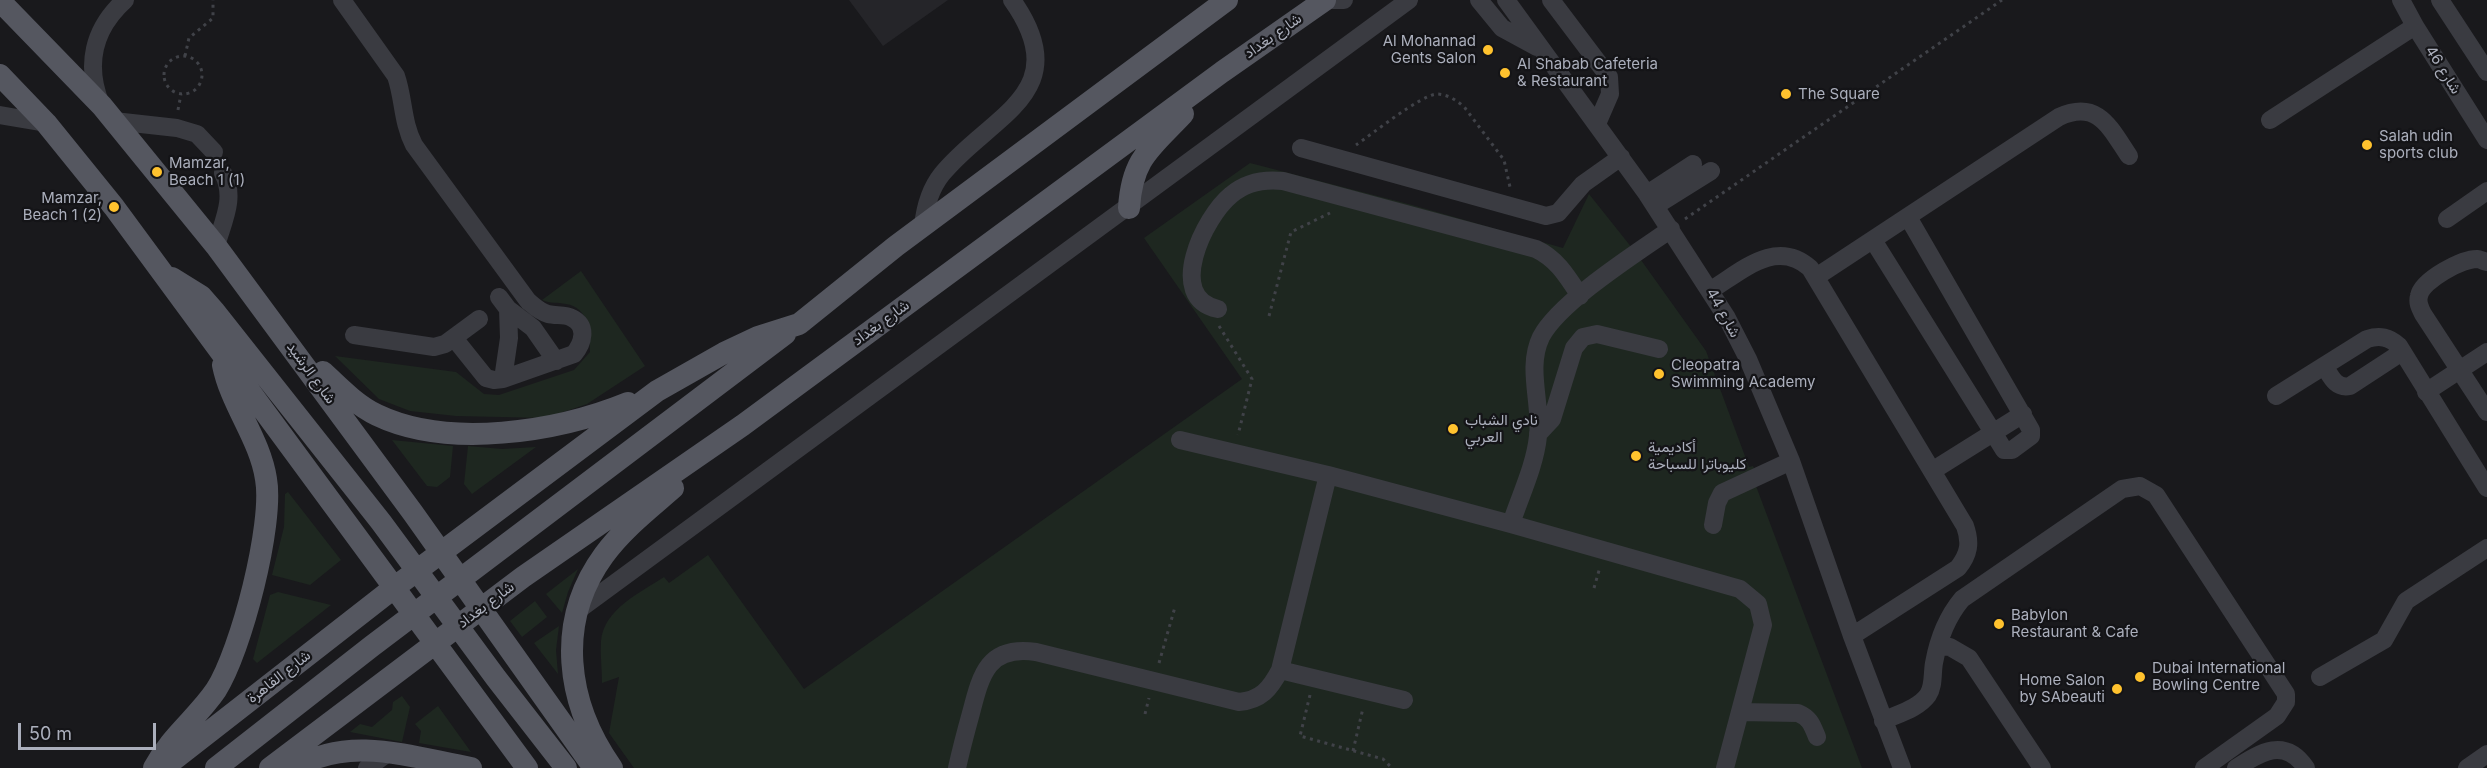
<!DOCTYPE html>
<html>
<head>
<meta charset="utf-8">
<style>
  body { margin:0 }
  #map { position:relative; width:2487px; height:768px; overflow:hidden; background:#19191c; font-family:Inter,sans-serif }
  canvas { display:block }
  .scale { position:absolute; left:18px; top:723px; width:138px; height:27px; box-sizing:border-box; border:3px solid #abafbc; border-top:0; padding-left:8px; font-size:18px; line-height:21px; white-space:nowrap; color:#abafbc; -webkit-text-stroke:4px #141417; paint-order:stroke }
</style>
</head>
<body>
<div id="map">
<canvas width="2487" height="768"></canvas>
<div class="scale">50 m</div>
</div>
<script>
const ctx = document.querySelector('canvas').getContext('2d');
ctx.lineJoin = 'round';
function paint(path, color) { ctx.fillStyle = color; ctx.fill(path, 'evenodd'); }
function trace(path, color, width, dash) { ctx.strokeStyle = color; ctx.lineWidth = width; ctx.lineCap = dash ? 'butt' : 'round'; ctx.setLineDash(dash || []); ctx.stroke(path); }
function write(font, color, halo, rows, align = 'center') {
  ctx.font = font + ' Inter,Vazirmatn,sans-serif'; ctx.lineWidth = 4.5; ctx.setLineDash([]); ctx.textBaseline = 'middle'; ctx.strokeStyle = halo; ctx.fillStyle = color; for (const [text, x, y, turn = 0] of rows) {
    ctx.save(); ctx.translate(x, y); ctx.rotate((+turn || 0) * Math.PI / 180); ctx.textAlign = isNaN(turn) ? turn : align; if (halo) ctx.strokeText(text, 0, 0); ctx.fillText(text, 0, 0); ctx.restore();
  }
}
paint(new Path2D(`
  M849 0H948L883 46Z`), '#252529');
paint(new Path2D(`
  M1250 163 1412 205 1563 248 1589 194 1636 253 1706 351 1749 467 1753 466 1757 476 1756 486 1862 768H634L609 733 619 677 602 683C602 669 600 655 601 641 604 609 640 593 664 577L669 583 708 555 804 689 1242 379 1144 238Z
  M581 271 645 366 587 404 546 418 456 416 410 411 379 399 335 356 456 372 484 394 499 395 574 370 590 352C590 334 589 307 566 304 557 302 551 304 542 300Z
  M392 440 453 446 450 477 437 487 427 486Z
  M468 446 502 449 536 447 472 494 464 484Z
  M288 492 341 560 310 585 272 575 284 527 285 494Z
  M578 569 568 592 562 613 546 594Z
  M278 592 331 605 257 663 253 659 270 595Z
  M535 601 547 617 522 637 510 621Z
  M559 626 556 650 558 674 534 643Z
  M402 696 410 707 402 742 350 732 360 724 372 727 392 710 393 702Z
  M438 706 471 752 419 743 421 731 415 724Z`), '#1e2720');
trace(new Path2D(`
  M164 75a19 19 0 1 1 38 0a19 19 0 1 1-38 0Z
  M185 56 189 38 213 18V0
  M178 110 181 94
  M1356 145C1372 134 1420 96 1436 94 1447 94 1457 100 1465 108L1504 160 1510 187
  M1685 219 2002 0
  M1269 316 1291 232 1330 213
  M1219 326 1252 379 1238 435
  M1594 588 1600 567
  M1159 663 1175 607
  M1310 695 1300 736 1383 759 1392 768
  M1145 714 1149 698
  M1353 751 1363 708`), '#404248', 3, [3, 4.5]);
trace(new Path2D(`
  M342 0 396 76C404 99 402 122 414 145L528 301C534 306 540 312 548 314 556 316 565 314 572 318 588 326 583 343 574 354L503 379 494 380 486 378 454 338
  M1333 0H1344
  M1479 0 1502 28 1537 47
  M1506 0 1647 194 1727 318 1748 359 1791 461 1852 636 1902 768
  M1551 0 1609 77 1610 94 1597 124
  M2401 0 2415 26 2487 140
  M2440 0 2487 72
  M101 105C85 65 93 29 125 0
  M0 115 46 123
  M2270 120 2415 26
  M114 121 177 128 197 134 214 152
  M1301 148 1546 216 1558 213 1583 184 1621 157
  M1647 194 1693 164
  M1655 206 1711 171
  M2447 219 2487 191
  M923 226C925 207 930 189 942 174 990 115 1078 93 1012 0
  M1873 240 2004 450H2012L2031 436V430L1908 217
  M216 246C223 221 236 198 223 173
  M2487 262C2486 262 2479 259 2478 259 2463 258 2422 280 2419 296 2417 303 2420 308 2423 314L2487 412
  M1816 277 2059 117C2098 99 2110 128 2129 156
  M1711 290C1742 271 1776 238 1810 268L1965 526C1971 543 1969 554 1958 568L1852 636
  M499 297 508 309 533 328 556 361
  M1218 309C1165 298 1204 217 1231 195 1246 182 1264 179 1283 181L1536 249C1557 259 1567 276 1580 296
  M354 335 434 347 445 344 479 319
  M2325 367C2331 377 2336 389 2350 386L2402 352
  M503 379 509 338 508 309
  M2426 392 2487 352
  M2276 396 2367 339C2380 335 2389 337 2399 346L2487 488
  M1538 434 1552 419 1574 348 1583 337 1597 334 1659 349
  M1180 440 1328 475 1511 524 1740 589 1758 604 1763 625 1725 768
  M1932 471 2023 414
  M1511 524C1520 496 1535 466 1538 436 1542 404 1526 368 1541 337 1559 302 1638 252 1671 229
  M1713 525 1717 503 1722 493 1791 461
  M577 611 1409 0
  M1938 646 1950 647 1969 658 2042 768
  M1280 670 1404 700
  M2320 677 2384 640 2406 601 2487 548
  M1740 712 1798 713C1810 718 1812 725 1817 737
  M1883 721C1897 714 1918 709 1928 695 1934 686 1932 674 1934 663 1938 641 1947 617 1962 599L2122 489 2140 486 2156 495 2286 694V702L2277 716 2204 768
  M367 768 388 753
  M957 768C961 750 966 731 971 713 981 674 988 645 1036 652L1239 702C1261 700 1270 689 1280 670L1328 475
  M2236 768C2261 752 2285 737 2306 768
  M2467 768 2487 754`), '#3a3b41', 18);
trace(new Path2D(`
  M0 1 102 106 216 246 413 513 594 768
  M0 75 46 123 114 207 527 768
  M1129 208C1132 158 1151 148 1183 114
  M172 278 201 296 215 312 381 522 496 678 566 768
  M323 372C339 387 356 405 377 415 448 449 557 432 628 403
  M154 768C171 736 197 718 216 690 241 651 274 524 266 479 260 439 231 405 223 365
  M163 768 395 587 657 391 724 353 758 337 799 324 896 246 1227 0
  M216 768 372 646 785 334
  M270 768 523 577 743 425 1222 72 1325 0
  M296 768C349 734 414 758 471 768
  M612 768C566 703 555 622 604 555 623 529 649 509 673 488`), '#555760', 22);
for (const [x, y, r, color] of [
  [1488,50,6,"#ffc22e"],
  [1505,73,6,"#ffc22e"],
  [1786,94,6,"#ffc22e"],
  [2367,145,6,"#ffc22e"],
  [157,172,6,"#ffc22e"],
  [114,207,6,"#ffc22e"],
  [1659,374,6,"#ffc22e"],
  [1453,429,6,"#ffc22e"],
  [1636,456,6,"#ffc22e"],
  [1999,624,6,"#ffc22e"],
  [2140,677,6,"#ffc22e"],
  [2117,689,6,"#ffc22e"]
]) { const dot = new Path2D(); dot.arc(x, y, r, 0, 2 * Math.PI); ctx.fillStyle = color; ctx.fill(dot); trace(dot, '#141417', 2); }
write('15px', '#abafbc', '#141417', [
  ["شارع بغداد",1273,36,-35],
  ["شارع 46",2443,70,58],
  ["شارع 44",1723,313,61],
  ["شارع بغداد",881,323,-36],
  ["شارع الرشيد",311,373,54],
  ["شارع بغداد",486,605,-37],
  ["شارع القاهرة",279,677,-38]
]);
write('15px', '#abafbc', '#141417', [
  ["Al Mohannad",1476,41,"right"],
  ["Gents Salon",1476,58,"right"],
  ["Al Shabab Cafeteria",1517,64],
  ["& Restaurant",1517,81],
  ["The Square",1798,94],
  ["Salah udin",2379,136],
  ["sports club",2379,153],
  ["Mamzar,",169,163],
  ["Beach 1 (1)",169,180],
  ["Mamzar,",102,198,"right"],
  ["Beach 1 (2)",102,215,"right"],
  ["Cleopatra",1671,365],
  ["Swimming Academy",1671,382],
  ["نادي الشباب",1465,420],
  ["العربي",1465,437],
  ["أكاديمية",1648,447],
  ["كليوباترا للسباحة",1648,464],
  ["Babylon",2011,615],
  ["Restaurant & Cafe",2011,632],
  ["Dubai International",2152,668],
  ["Bowling Centre",2152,685],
  ["Home Salon",2105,680,"right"],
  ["by SAbeauti",2105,697,"right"]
], 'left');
</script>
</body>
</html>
